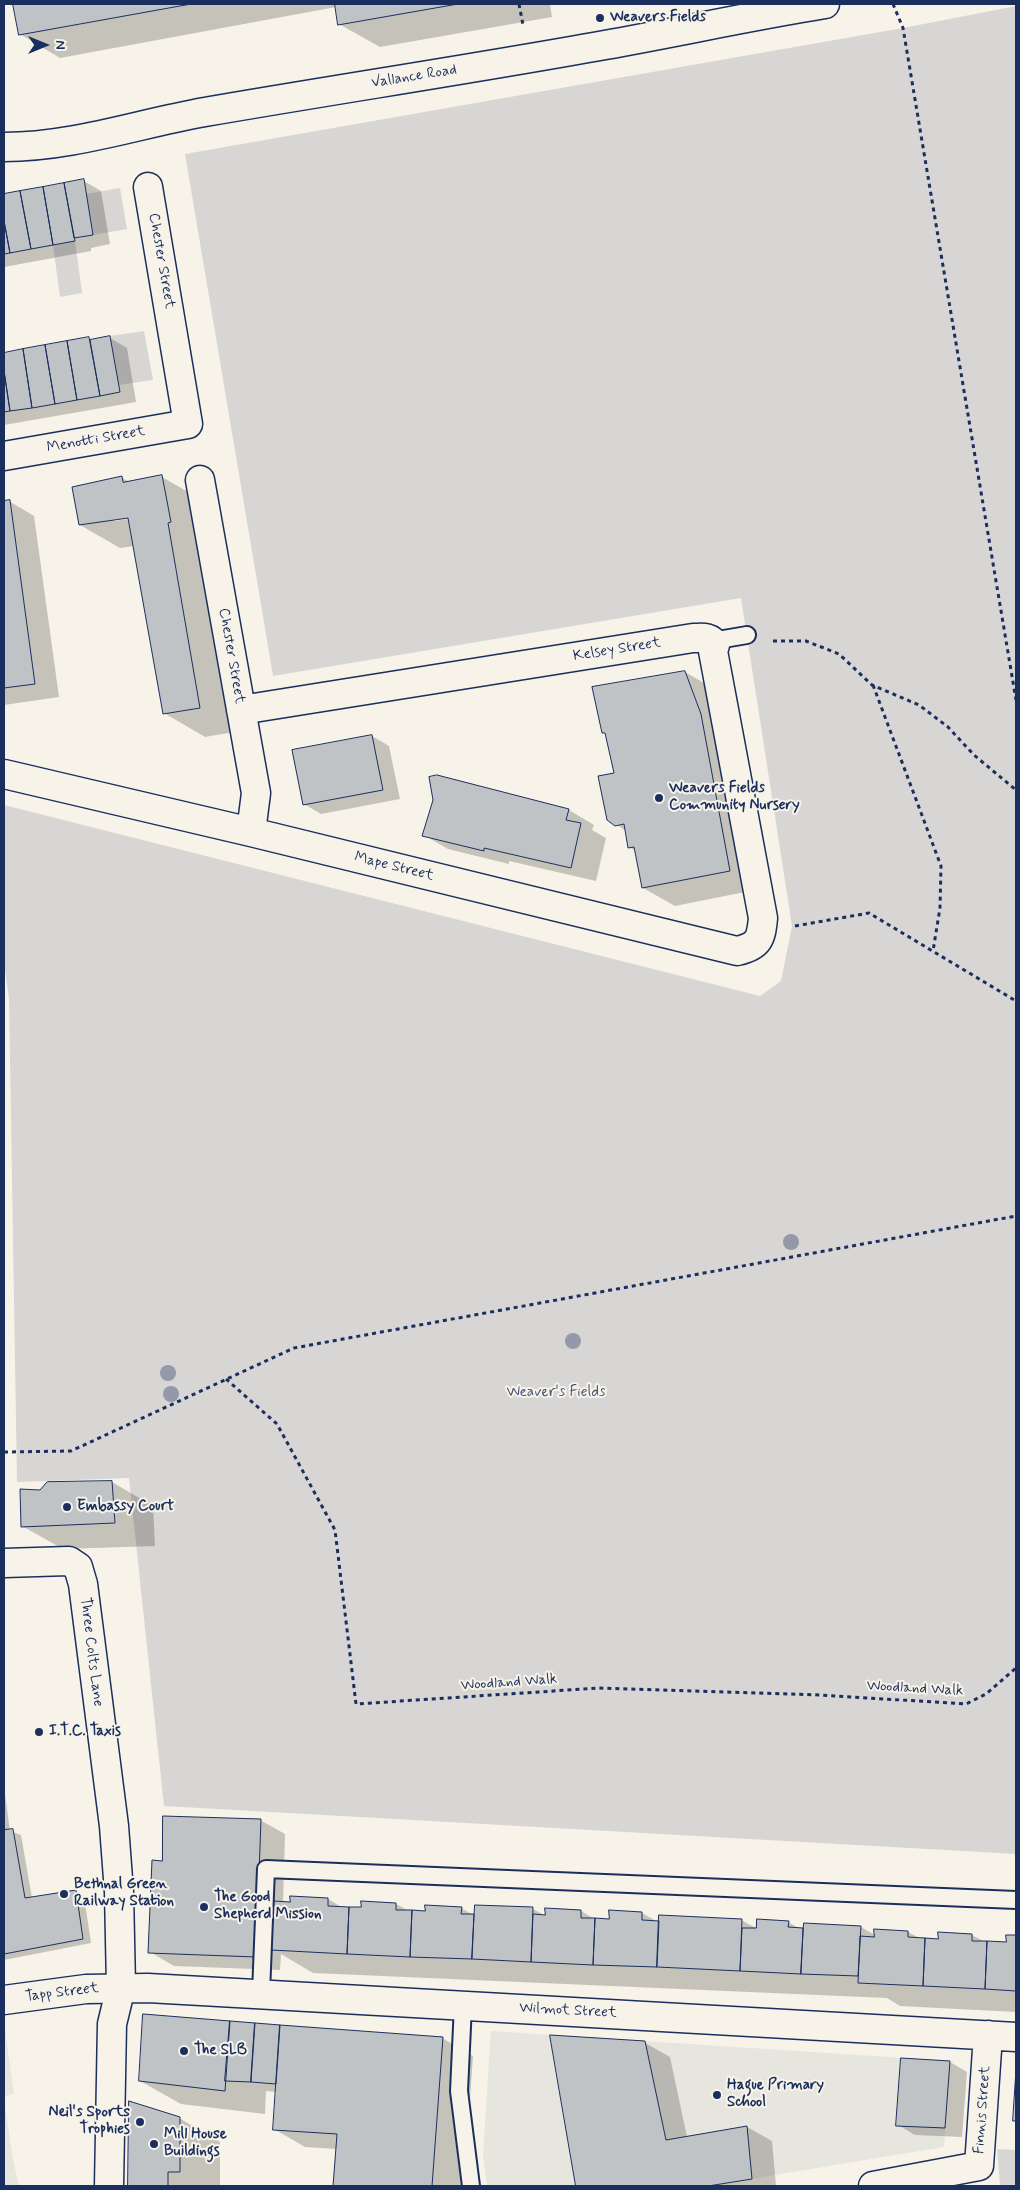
<!DOCTYPE html>
<html>
<head>
<meta charset="utf-8">
<style>
  body { margin:0 }
  #map { position:relative; width:1020px; height:2190px; overflow:hidden; background:#f7f3e8; font-family:Mynerve,sans-serif }
  canvas { display:block }
  .frame { position:absolute; inset:0; border:5px solid #1b2f5e; pointer-events:none }
  .north { position:absolute; left:20px; top:20px; width:50px; height:50px; -webkit-text-stroke:4px #f7f3e8; paint-order:stroke; rotate:90deg; font-size:14px; font-weight:700; line-height:20px; text-align:center; color:#1b2f5e }
  .north::after { content:''; display:block; margin:auto; width:18px; height:22px; background:#1b2f5e; clip-path:polygon(50% 0,100% 100%,50% 72%,0 100%) }
</style>
</head>
<body>
<div id="map">
<canvas width="1020" height="2190"></canvas>
<div class="frame"></div>
<div class="north">N</div>
</div>
<script>
const ctx = document.querySelector('canvas').getContext('2d');
ctx.lineJoin = 'round';
function paint(path, color) { ctx.fillStyle = color; ctx.fill(path, 'evenodd'); }
function trace(path, color, width, dash) { ctx.strokeStyle = color; ctx.lineWidth = width; ctx.lineCap = dash ? 'butt' : 'round'; ctx.setLineDash(dash || []); ctx.stroke(path); }
function write(font, color, halo, rows, align = 'center') {
  ctx.font = font + ' Mynerve,sans-serif'; ctx.lineWidth = 4; ctx.setLineDash([]); ctx.textBaseline = 'middle'; ctx.strokeStyle = halo; ctx.fillStyle = color; for (const [text, x, y, turn = 0] of rows) {
    ctx.save(); ctx.translate(x, y); ctx.rotate((+turn || 0) * Math.PI / 180); ctx.textAlign = isNaN(turn) ? turn : align; if (halo) ctx.strokeText(text, 0, 0); ctx.fillText(text, 0, 0); ctx.restore();
  }
}
paint(new Path2D(`
  M4 2023 14 2094 4 2096Z
  M491 2031 950 2061 944 2147 708 2186H487L483 2155Z
  M4 2099 13 2160 19 2186H4Z`), '#e6e5de');
paint(new Path2D(`
  M1016 6V1854L164 1806 129 1478 17 1482 9 998 4 963V805L760 996 781 981 792 926 741 598 273 676 185 154 903 28Z
  M120 188 127 229 93 235 86 194Z
  M75 241 82 293 60 297 53 245Z
  M144 331 153 380 119 385 110 336Z
  M997 2149 1016 2150V2186H1000Z`), '#d7d6d4');
paint(new Path2D(`
  M14 4H550L552 17 380 47 339 24 336 7 60 58 20 34Z
  M84 181 101 191 110 244 91 248V251L4 267V195Z
  M110 338 127 348 136 402 4 425V354L89 339 93 341Z
  M162 477 202 500 240 731 205 737 164 713 134 546 120 548 80 525 122 478 130 482ZM134 516 135 518 114 521V519Z
  M9 501 34 516 59 697 4 705V502Z
  M685 672 716 690 760 889 675 906 643 888 636 851 629 847 626 831 616 824 615 774 607 735 603 732Z
  M372 736 389 746 400 799 321 814 304 804Z
  M437 777 569 810 594 825 592 830 606 838 596 881 509 861V864L448 849 424 835 434 800Z
  M112 1482 153 1506 155 1546 63 1549 22 1526 41 1491Z
  M4 1786 10 1831 21 1835 32 1898 76 1891 84 1896 91 1943 4 1960Z
  M260 1820 285 1834 283 1903H292V1898L328 1899 343 1908 363 1909 396 1904 409 1911 427 1912 461 1908 475 1916 533 1909 546 1916V1909L581 1911 596 1920H610L642 1913 658 1922 741 1920 758 1929 788 1922 800 1929 861 1927 875 1935V1930L908 1932 921 1939 940 1940V1934L972 1935 985 1942 1007 1943V1936H1016V2012L900 2006 887 1998 313 1973 281 1954 280 1970 174 1966 150 1952 163 1862Z
  M145 2015 442 2038 473 2056 464 2186H334L337 2149 305 2147 274 2129 277 2092 266 2091 265 2114 181 2104 140 2081Z
  M551 2037 645 2043 670 2057 687 2137 747 2127 772 2141 776 2186H577Z
  M903 2059 950 2062 967 2072 962 2137 915 2135 898 2125Z
  M130 2103 179 2118 220 2142V2186H130Z`), '#0003');
const building = new Path2D(`
  M13 4H191L19 35Z
  M335 4H458L338 25Z
  M84 179 93 235 74 238 64 183Z
  M64 183 75 241 53 245 43 187Z
  M43 187 53 245 31 249 20 191Z
  M20 191 31 249 10 253 4 221V194Z
  M4 221 10 253 4 254Z
  M110 336 120 392 100 396 90 340Z
  M89 337 100 396 77 400 67 341Z
  M67 341 77 400 55 404 45 345Z
  M45 345 55 404 32 408 23 349Z
  M23 349 32 408 10 411 4 371V353Z
  M4 371 10 411 4 412Z
  M162 475 171 522 168 523 200 708 163 714 128 518 79 525 72 487 122 476 123 482Z
  M10 500 35 684 4 688V501Z
  M685 671 701 714 730 871 642 888 634 847 628 848 624 824 615 826 607 820 598 776 614 773 605 733H602L592 687Z
  M372 735 383 790 303 805 292 750Z
  M437 775 569 809 566 820 581 823 571 868 484 848V851L422 836 433 800 429 777Z
  M112 1481 115 1523 21 1527 20 1489 40 1490 47 1482Z
  M163 1816 261 1819 256 1957 148 1953 152 1860 162 1861Z
  M13 1829 25 1898 76 1890 83 1939 4 1954V1830Z
  M290 1896 328 1898V1906L349 1907 347 1954 271 1950 274 1901 290 1902Z
  M361 1901 396 1903V1910H412L410 1957 347 1954 349 1907H361Z
  M425 1905 462 1907 461 1914H474L472 1959 410 1957 412 1910 425 1911Z
  M475 1905 533 1907 531 1962 472 1959Z
  M545 1908 581 1910V1918H595L593 1965 531 1962 533 1914 545 1915Z
  M609 1910 642 1912V1920L659 1921 657 1967 593 1965 595 1918 609 1919Z
  M659 1915 742 1919 740 1971 657 1967Z
  M757 1919 789 1921 788 1927 803 1928 801 1974 740 1971 742 1928H756Z
  M804 1923 861 1926 858 1976 801 1974Z
  M874 1929 908 1931V1937L925 1938 923 1986 858 1983 860 1936 874 1937Z
  M938 1932 972 1934V1941H987L985 1989 923 1986 925 1938 938 1939Z
  M1006 1935H1016V1991L985 1989 987 1941 1006 1942Z
  M143 2014 230 2021 225 2091 139 2081Z
  M230 2021 255 2023 251 2082 225 2081Z
  M255 2023 280 2025 276 2084 251 2082Z
  M280 2025 443 2037 432 2186H333L337 2134 273 2130Z
  M550 2035 645 2041 666 2140 747 2126 752 2179 708 2186H576Z
  M901 2058 950 2061 945 2128 896 2126Z
  M1016 2070V2121H1013Z
  M129 2101 180 2117V2172H168V2186H128Z`);
paint(building, '#c0c3c5');
trace(building, '#1b2f5e', 1);
const service = new Path2D(`
  M712 641 747 635
  M261 1993 266 1869 1016 1900
  M463 2005 459 2091 471 2186`);
const minor = new Path2D(`
  M4 456 188 424 148 187
  M200 480 256 793 251 832
  M4 774 251 832 737 951C759 946 761 939 763 918L713 651 715 645C710 636 702 638 693 638L241 710
  M4 2000 86 1989 148 1988 1016 2037
  M873 2186 979 2166 988 2035`);
const secondary = new Path2D(`
  M4 147C73 147 137 124 205 112 338 89 472 69 605 45 678 32 751 16 825 4
  M4 1563 69 1561 78 1567 83 1584 114 1826 119 1892 121 1987 112 2024 109 2186`);
trace(service, '#1b2f5e', 20);
trace(minor, '#1b2f5e', 31);
trace(secondary, '#1b2f5e', 31);
trace(new Path2D(`
  M519 4 523 25
  M893 4 903 28 1016 700
  M773 641H806L839 654 872 685 919 705 948 727 974 755 1016 790
  M873 685 941 866 940 908 933 951
  M795 926 869 913 1016 1001
  M226 1379 277 1424 335 1530 356 1704 599 1688 820 1695 966 1704 986 1694 1016 1668
  M4 1452 71 1451 294 1348 1016 1216`), '#1b2f5e', 3, [4, 4]);
trace(service, '#f7f3e8', 16);
trace(minor, '#f7f3e8', 28);
trace(secondary, '#f7f3e8', 28);
ctx.fillStyle = '#9399a9';
for (const [x, y] of [
  [791,1242],
  [573,1341],
  [168,1373],
  [171,1394]
]) { ctx.beginPath(); ctx.arc(x, y, 8, 0, 2 * Math.PI); ctx.fill(); }
for (const [x, y, r, color] of [
  [600,18,5,"#1b2f5e"],
  [659,798,5,"#1b2f5e"],
  [67,1507,5,"#1b2f5e"],
  [39,1732,5,"#1b2f5e"],
  [64,1894,5,"#1b2f5e"],
  [204,1907,5,"#1b2f5e"],
  [184,2051,5,"#1b2f5e"],
  [717,2095,5,"#1b2f5e"],
  [140,2122,5,"#1b2f5e"],
  [154,2144,5,"#1b2f5e"]
]) { const dot = new Path2D(); dot.arc(x, y, r, 0, 2 * Math.PI); ctx.fillStyle = color; ctx.fill(dot); trace(dot, '#f7f3e8', 2); }
write('bold 15px', '#1b2f5e', '#f7f3e8', [
  ["Weavers Fields",610,18],
  ["Weavers Fields",669,789],
  ["Community Nursery",669,806],
  ["Embassy Court",77,1507],
  ["I.T.C. Taxis",49,1732],
  ["Bethnal Green",74,1885],
  ["Railway Station",74,1902],
  ["The Good",214,1898],
  ["Shepherd Mission",214,1915],
  ["The SLB",194,2051],
  ["Hague Primary",727,2086],
  ["School",727,2103],
  ["Neil's Sports",130,2113,"right"],
  ["Trophies",130,2130,"right"],
  ["Mill House",164,2135],
  ["Buildings",164,2152]
], 'left');
write('15px', '#1b2f5e', '#f7f3e8', [
  ["Vallance Road",414,77,-9],
  ["Chester Street",161,261,80],
  ["Menotti Street",96,440,-10],
  ["Kelsey Street",617,650,-9],
  ["Chester Street",231,656,80],
  ["Mape Street",394,867,14],
  ["Three Colts Lane",91,1652,83],
  ["Woodland Walk",509,1683,-4],
  ["Woodland Walk",915,1689,3],
  ["Tapp Street",62,1993,-7],
  ["Wilmot Street",568,2011,3],
  ["Finnis Street",983,2110,-86]
]);
write('15px', '#415076', '#f7f3e8', [
  ["Weaver's Fields",556,1393]
]);
</script>
</body>
</html>
